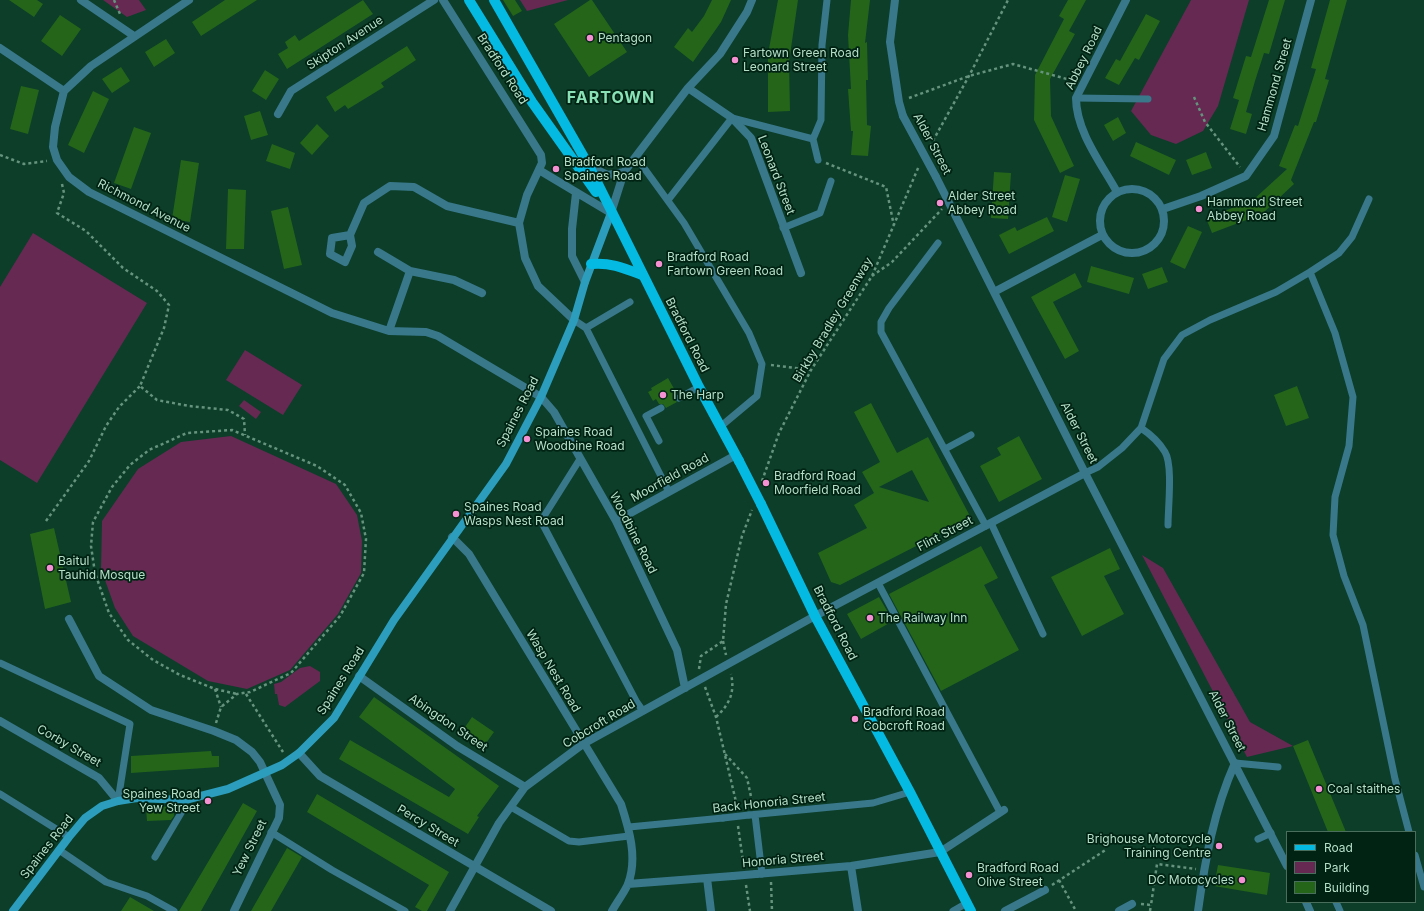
<!DOCTYPE html>
<html>
<head>
<meta charset="utf-8">
<style>
  body { margin:0 }
  #map { position:relative; width:1424px; height:911px; overflow:hidden; background:#0c3e29; font-family:Inter,sans-serif }
  canvas { display:block }
  .legend { position:absolute; left:1286px; top:831px; width:130px; height:72px; box-sizing:border-box; background:#002313; border:1px solid #496e5b; margin:0; padding:5px 7px; list-style:none; font-size:12px; color:#b6dfc8 }
  .legend li { display:flex; align-items:center; gap:8px; height:20px }
  .legend b { width:20px; border:1px solid #496e5b }
</style>
</head>
<body>
<div id="map">
<canvas width="1424" height="911"></canvas>
<ul class="legend">
<li><b style="height:5px;background:#04bae2"></b>Road</li>
<li><b style="height:11px;background:#652952"></b>Park</li>
<li><b style="height:11px;background:#24651a"></b>Building</li>
</ul>
</div>
<script>
const ctx = document.querySelector('canvas').getContext('2d');
ctx.lineJoin = 'round';
function paint(path, color) { ctx.fillStyle = color; ctx.fill(path, 'evenodd'); }
function trace(path, color, width, dash) { ctx.strokeStyle = color; ctx.lineWidth = width; ctx.lineCap = dash ? 'butt' : 'round'; ctx.setLineDash(dash || []); ctx.stroke(path); }
function write(font, color, halo, rows, align = 'center') {
  ctx.font = font + ' Inter,sans-serif'; ctx.lineWidth = 3.5; ctx.setLineDash([]); ctx.textBaseline = 'middle'; ctx.strokeStyle = halo; ctx.fillStyle = color; for (const [text, x, y, turn = 0] of rows) {
    ctx.save(); ctx.translate(x, y); ctx.rotate((+turn || 0) * Math.PI / 180); ctx.textAlign = isNaN(turn) ? turn : align; if (halo) ctx.strokeText(text, 0, 0); ctx.fillText(text, 0, 0); ctx.restore();
  }
}
paint(new Path2D(`
  M103 0H139L146 10 127 17Z
  M520 0H568L527 11Z
  M1191 0H1249L1218 106 1203 131 1176 144 1151 135 1131 111Z
  M33 233 147 303 37 483 0 460V287Z
  M245 350 302 385 283 415 226 380Z
  M244 400 261 412 256 419 239 406Z
  M231 436 336 484 357 515 362 541 361 573 338 614 290 670 247 689 208 681 133 636 115 608 101 569 102 521 138 469 181 442Z
  M1142 555 1163 568 1250 722 1293 746 1247 757Z
  M310 666 320 672V681L285 707 279 705 277 694H275L274 684 281 682 300 668Z`), '#652952');
paint(new Path2D(`
  M9 0H37L43 4 34 17Z
  M225 0H257L201 36 192 22Z
  M363 0 373 14 287 69 278 54 288 48 285 42 295 35 299 41Z
  M503 0H515L522 11 513 16Z
  M590 0H592L627 52 589 77 554 24Z
  M712 0H731L721 22 693 62 674 47 688 28 692 32 704 16Z
  M778 0H798L789 62 790 111 768 112V54Z
  M851 0H870L865 43 867 42 868 80H866L867 125 871 126 868 156 851 155 853 131H851L848 89H851L848 35Z
  M1068 0H1086L1069 31 1075 34 1050 79 1051 116 1074 166 1060 173 1034 120 1035 75 1064 19 1059 16Z
  M1269 0H1285L1269 54 1264 53 1255 81 1246 112 1252 114 1246 134 1230 129 1239 100 1233 98 1246 56 1251 57Z
  M1330 0H1347L1325 79 1329 80 1316 122H1314L1291 180 1294 184 1262 214 1212 233 1206 218 1253 200 1287 169 1279 166 1295 125 1298 126 1316 69 1311 68Z
  M1146 14 1160 21 1139 60 1135 58 1119 85 1105 78 1116 59 1120 61Z
  M60 15 81 29 62 56 41 41Z
  M166 39 175 53 154 67 145 52Z
  M407 46 416 60 381 83 384 87 348 109 345 105 335 112 326 97Z
  M121 67 130 81 112 93 102 79Z
  M265 70 279 79 266 100 252 91Z
  M21 86 39 90 28 134 10 129Z
  M93 91 109 99 84 153 68 145Z
  M260 111 268 135 251 140 244 116Z
  M1118 117 1126 133 1113 141 1104 125Z
  M317 124 329 136 312 155 300 143Z
  M134 127 151 133 131 189 114 183Z
  M1136 142 1176 160 1169 175 1130 156Z
  M272 144 295 153 290 169 266 161Z
  M1206 152 1212 168 1192 175 1186 160Z
  M181 160 199 163 190 222 172 219Z
  M994 172 1011 173 1008 219 991 218Z
  M1065 175 1080 179 1067 222 1052 217Z
  M228 189 246 190 244 249H226Z
  M288 207 302 265 284 269 271 211Z
  M1047 217 1054 231 1009 254 999 235 1015 227 1017 231Z
  M1188 226 1202 232 1185 269 1170 262Z
  M1091 266 1134 278 1129 294 1087 282Z
  M1162 267 1168 282 1148 289 1142 274Z
  M1075 273 1082 287 1053 302 1079 351 1065 359 1031 297Z
  M668 378 677 394 674 398 677 402 666 408 663 404H659L656 399 653 401 648 392 652 390 651 388Z
  M1297 386 1309 418 1286 426 1274 395Z
  M871 403 897 453 928 437 971 518 840 585 831 582 818 553 867 528 854 505 874 493 862 472 880 462 854 412ZM912 470 929 502 879 487Z
  M1019 436 1042 479 999 502 980 466 1001 455 997 448Z
  M54 528 71 602 45 609 30 534Z
  M981 546 998 578 984 585 1019 650 941 691 889 594Z
  M1110 548 1120 569 1104 576 1124 614 1082 636 1051 577Z
  M879 597 893 621 861 639 847 614Z
  M374 697 499 786 477 816 479 817 468 834 339 759 350 740 449 797 455 789 359 717Z
  M472 717 494 732 484 746 463 730Z
  M1308 740 1346 832H1328L1293 746Z
  M211 751 212 756H219V767L131 773V756Z
  M317 794 449 872 427 911H422L415 907 429 885 307 812Z
  M243 803 257 811 201 911H179Z
  M173 806 174 816 171 820 147 821 146 808Z
  M287 848 302 857 271 911H251Z
  M1218 865 1270 873 1267 895 1214 886Z
  M130 897 154 911H121Z`), '#24651a');
trace(new Path2D(`
  M114 0 120 14
  M1194 97 1205 122 1240 167
  M909 98 969 76 1013 64 1074 81
  M930 146 969 76 1008 0
  M0 155 24 164 47 161
  M826 163 886 187 894 226
  M62 184 64 193 57 213 86 231 123 268 157 291 169 305 164 328 140 386 157 400 189 406 228 410 244 419 245 435
  M872 276 892 262 942 209
  M771 365 811 370
  M762 481 779 433 811 370 872 276 919 166
  M46 521 89 461 106 426 119 407 140 386
  M723 641 726 655
  M699 669 701 656 723 641 726 604 742 536 752 510
  M705 687 716 717 737 806
  M215 689 221 707
  M246 694 283 752
  M716 717C730 704 735 692 731 674
  M216 723 221 707 237 694 250 692 291 673 340 616 364 573 366 539 361 513 345 485 317 466 232 430 187 433 149 450 130 465 112 487 93 522 91 546 95 573 109 613 128 640 153 660 180 675 215 689 237 694
  M725 754 747 778 753 806
  M738 826 743 861
  M1059 880 1076 911
  M771 882 772 911
  M746 885 750 911
  M1052 885 1107 849
  M1141 904 1151 905 1157 864 1196 869
  M1150 911 1151 905`), '#65937d', 2.5, [3, 3]);
trace(new Path2D(`
  M1076 98 1148 99
  M813 139 818 160
  M636 157 684 223 749 333 762 364 757 396 720 427
  M668 200 732 118 813 139 821 120 822 45 827 0
  M783 228 820 213 831 181
  M938 243 889 308 881 322V332L986 526
  M1310 272 1335 333 1353 397 1349 446 1335 497 1333 535 1344 576 1363 625 1395 779 1409 832
  M574 320 586 328 669 492
  M586 328 630 302
  M679 398 699 387
  M1141 428C1150 434 1159 442 1165 452 1173 465 1168 508 1168 525
  M659 441 646 416 661 408
  M945 449 971 435
  M580 459 541 521 636 701 643 711
  M1085 473 1098 467 1122 448 1141 428 1164 359 1182 335 1210 320 1276 292 1310 272 1339 253 1352 237 1369 199
  M991 523 1043 634
  M878 583 1000 812
  M0 663 130 724 118 801
  M1235 763 1278 767
  M0 794 69 837
  M511 807 569 841 579 842 629 836
  M749 815 873 803 910 792
  M755 815 762 874
  M629 827 723 818
  M271 832 332 870 405 911
  M1258 839 1271 833
  M59 850 106 882 147 896 174 911
  M1415 855 1424 887
  M155 857 184 808 185 800
  M1336 902 1340 911
  M953 911 967 903`), '#39788b', 7);
trace(new Path2D(`
  M81 0 134 36
  M189 0 91 66 64 91 55 127 53 147 57 160 69 177 89 192 332 313 389 331 426 332 438 336 541 397 554 412 616 521 677 650 685 688
  M443 0 541 155 542 163 527 195 519 223 525 258 538 286 574 320
  M895 0 890 42 899 102 903 116
  M0 48 64 91
  M688 88 732 118 751 138 801 273
  M278 114 291 91 434 0
  M589 166 608 175 624 172
  M539 170 611 213 624 172 688 88 720 54 747 12 752 0
  M936 177 1085 473 1287 866
  M1100 221a32 32 0 1 1 64 0a32 32 0 1 1-64 0Z
  M1117 192C1101 163 1076 131 1076 98L1126 0
  M576 193 572 229V256L585 282
  M1163 209 1201 196 1246 176 1274 136 1311 0
  M350 235 332 238 330 254 345 262 352 246 350 235 364 203 390 186 414 187 447 206 519 223
  M378 252 410 271 454 280 482 293
  M994 292 1102 235
  M389 331 410 271
  M616 521 736 455
  M452 537 469 554 621 804C629 829 638 858 628 884 624 893 617 902 612 911
  M69 619 99 676 151 710 214 731 236 740 252 752 260 762 280 805 279 818 234 911
  M359 676 457 746 525 787
  M0 721 99 778 118 801
  M299 753 320 776 551 911
  M851 866 858 911
  M756 874 851 866 940 852 1004 810
  M707 878 711 911
  M628 884 733 876
  M1306 902 1310 911
  M450 911 499 823 525 787 583 744 815 616 1085 473
  M1005 911 1045 890
  M1119 911 1132 904
  M1198 911C1205 860 1214 810 1235 763`), '#39788b', 8);
trace(new Path2D(`
  M13 911 69 837 85 818 102 806 118 801 137 798 185 800 228 789 282 765 299 753 334 718 394 620 506 464 541 397 574 320 585 282 611 213`), '#2c9dbc', 8);
trace(new Path2D(`
  M469 0 532 102 596 192
  M494 0 589 166 699 387 739 461
  M591 264C610 262 624 268 642 275
  M761 504 815 616 910 792 971 911`), '#04bae2', 10);
trace(new Path2D(`
  M723 818 749 815`), '#39788b', 7);
trace(new Path2D(`
  M903 116 936 177
  M733 876 756 874`), '#39788b', 8);
trace(new Path2D(`
  M739 461 761 504`), '#04bae2', 10);
for (const [x, y, r, color] of [
  [590,38,4,"#f591d2"],
  [735,60,4,"#f591d2"],
  [556,169,4,"#f591d2"],
  [940,203,4,"#f591d2"],
  [1199,209,4,"#f591d2"],
  [659,264,4,"#f591d2"],
  [663,395,4,"#f591d2"],
  [527,439,4,"#f591d2"],
  [766,483,4,"#f591d2"],
  [456,514,4,"#f591d2"],
  [50,568,4,"#f591d2"],
  [870,618,4,"#f591d2"],
  [855,719,4,"#f591d2"],
  [1319,789,4,"#f591d2"],
  [208,801,4,"#f591d2"],
  [1219,846,4,"#f591d2"],
  [969,875,4,"#f591d2"],
  [1242,880,4,"#f591d2"]
]) { const dot = new Path2D(); dot.arc(x, y, r, 0, 2 * Math.PI); ctx.fillStyle = color; ctx.fill(dot); trace(dot, '#002313', 1.5); }
write('12px', '#b6dfc8', '#002313', [
  ["Pentagon",598,38],
  ["Fartown Green Road",743,53],
  ["Leonard Street",743,67],
  ["Bradford Road",564,162],
  ["Spaines Road",564,176],
  ["Alder Street",948,196],
  ["Abbey Road",948,210],
  ["Hammond Street",1207,202],
  ["Abbey Road",1207,216],
  ["Bradford Road",667,257],
  ["Fartown Green Road",667,271],
  ["The Harp",671,395],
  ["Spaines Road",535,432],
  ["Woodbine Road",535,446],
  ["Bradford Road",774,476],
  ["Moorfield Road",774,490],
  ["Spaines Road",464,507],
  ["Wasps Nest Road",464,521],
  ["Baitul",58,561],
  ["Tauhid Mosque",58,575],
  ["The Railway Inn",878,618],
  ["Bradford Road",863,712],
  ["Cobcroft Road",863,726],
  ["Coal staithes",1327,789],
  ["Spaines Road",200,794,"right"],
  ["Yew Street",200,808,"right"],
  ["Brighouse Motorcycle",1211,839,"right"],
  ["Training Centre",1211,853,"right"],
  ["Bradford Road",977,868],
  ["Olive Street",977,882],
  ["DC Motocycles",1234,880,"right"]
], 'left');
write('12px', '#b6dfc8', '#002313', [
  ["Skipton Avenue",345,43,-33],
  ["Abbey Road",1084,58,-64],
  ["Bradford Road",502,69,57],
  ["Hammond Street",1275,85,-74],
  ["Alder Street",932,144,62],
  ["Leonard Street",776,175,69],
  ["Richmond Avenue",144,206,27],
  ["Birkby Bradley Greenway",833,320,-59],
  ["Bradford Road",687,335,63],
  ["Spaines Road",518,412,-63],
  ["Alder Street",1079,433,63],
  ["Moorfield Road",670,478,-29],
  ["Woodbine Road",633,533,63],
  ["Flint Street",945,534,-28],
  ["Bradford Road",835,623,63],
  ["Wasp Nest Road",553,671,59],
  ["Spaines Road",341,681,-58],
  ["Alder Street",1227,721,63],
  ["Abingdon Street",448,723,34],
  ["Cobcroft Road",599,724,-31],
  ["Corby Street",69,746,30],
  ["Back Honoria Street",769,803,-6],
  ["Percy Street",428,826,31],
  ["Spaines Road",47,847,-52],
  ["Yew Street",250,848,-64],
  ["Honoria Street",783,860,-5]
]);
ctx.letterSpacing = '1px';
write('bold 16px', '#89e1b5', '#002313', [
  ["FARTOWN",611,98]
]);
ctx.letterSpacing = '0px';
</script>
</body>
</html>
